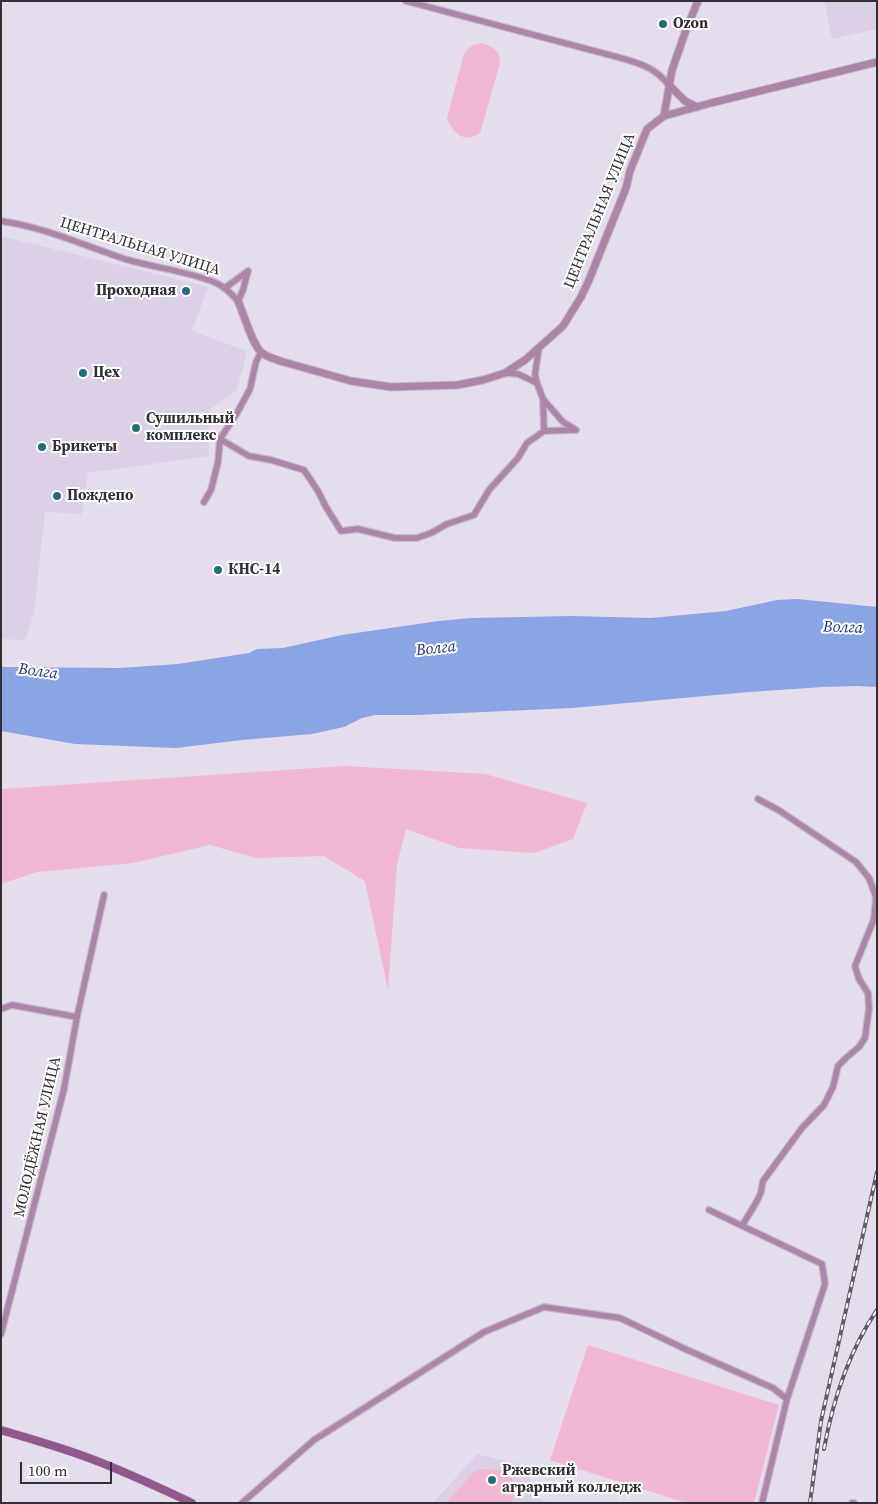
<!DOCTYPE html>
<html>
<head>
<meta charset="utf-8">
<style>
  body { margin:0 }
  #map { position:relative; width:878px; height:1504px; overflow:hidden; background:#e5dced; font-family:"Source Serif 4",serif }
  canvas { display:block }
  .frame { position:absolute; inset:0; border:2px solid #312e35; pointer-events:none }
  .scale { position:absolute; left:20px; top:1462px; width:92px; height:22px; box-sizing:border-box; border:2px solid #312e35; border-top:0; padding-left:6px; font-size:15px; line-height:18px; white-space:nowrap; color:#312e35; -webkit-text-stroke:4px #fff; paint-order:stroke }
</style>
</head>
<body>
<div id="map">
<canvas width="878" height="1504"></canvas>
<div class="frame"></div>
<div class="scale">100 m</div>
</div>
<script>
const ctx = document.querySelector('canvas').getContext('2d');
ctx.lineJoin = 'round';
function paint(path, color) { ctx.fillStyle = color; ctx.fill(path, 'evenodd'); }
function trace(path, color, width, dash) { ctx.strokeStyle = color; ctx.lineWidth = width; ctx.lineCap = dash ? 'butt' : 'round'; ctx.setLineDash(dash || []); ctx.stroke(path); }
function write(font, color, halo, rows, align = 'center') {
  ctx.font = font + ' "Source Serif 4",serif'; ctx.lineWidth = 4; ctx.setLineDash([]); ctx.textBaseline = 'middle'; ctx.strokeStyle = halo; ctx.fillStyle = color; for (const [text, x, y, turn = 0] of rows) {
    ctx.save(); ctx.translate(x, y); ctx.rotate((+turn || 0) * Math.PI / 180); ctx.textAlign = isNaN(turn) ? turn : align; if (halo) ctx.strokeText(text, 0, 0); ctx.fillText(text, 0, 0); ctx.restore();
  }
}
paint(new Path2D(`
  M824 1H877V29L832 39Z
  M1 236 208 287 192 331 247 351 237 390 209 410V456L88 473 82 514 45 512 34 613 25 640 1 639Z
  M477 1454 526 1466 534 1493 547 1503H433Z`), '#dcd0e7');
paint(new Path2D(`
  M481 43C491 46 501 50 500 63L480 133C464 144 452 133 447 118L464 54C469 47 472 45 481 43Z
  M345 766 485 774 587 803 573 839 534 853 459 848 406 829 397 864 388 990 365 881 324 856 256 858 210 845 133 863 37 872 1 884V789Z
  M588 1345 779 1405 754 1503H687L550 1460Z
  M480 1469C507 1469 518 1472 513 1503H446L473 1473Z`), '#f2b7d3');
paint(new Path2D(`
  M797 599 877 607V687L857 686 823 687 749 692 572 708 417 715H375L362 718 344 727 312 734 242 740 176 748 75 744 1 731V667L119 668 178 664 249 653 257 649 283 648 342 635 439 621 471 618 571 616 651 618 726 611 777 600Z`), '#8ba4e3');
const minor = new Path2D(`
  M406 1 621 58C642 64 655 68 669 85
  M1 221C44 227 85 246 125 259 155 268 186 271 214 282 224 286 231 293 238 301L243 290 248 271
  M225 288 248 271
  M539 348 535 374 537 383 543 399 544 431
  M505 373 518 374 537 383
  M543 399 563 422 576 430
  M544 431 575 430
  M220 439 249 456 271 460 304 470 318 491 326 507 341 531 358 529 395 538H417L431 533 447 524 474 515 489 490 518 458 527 443 544 431
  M204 502 211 490 218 462 220 439 237 413 250 389 256 362 261 352
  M1 1009 12 1005 77 1017
  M709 1210 822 1264 825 1284 787 1399 762 1503
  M742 1226 757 1201 761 1192 763 1181 802 1128 824 1105 833 1087 838 1066 847 1057 859 1047 865 1038 869 1008 868 993 859 979 855 966 874 919 876 897 869 878 856 862 780 811 758 799
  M1 1334 64 1089 77 1017 104 895
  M242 1503 314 1440 484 1332 544 1307 620 1318 683 1348 773 1388 787 1399
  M852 1503H854`);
const tertiary = new Path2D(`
  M669 85 685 101 697 107
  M664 116 672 70 686 30 698 1
  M238 301C244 314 252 344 261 352 266 357 273 358 280 361L351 381 391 387 457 385 483 380 505 373 525 360 563 326 581 297 589 280 626 188 630 171 647 129 664 116 711 103 877 62`);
const secondary = new Path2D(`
  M1 1430C31 1439 60 1447 89 1458 124 1471 158 1487 192 1503`);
trace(minor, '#c1b9c8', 8);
trace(tertiary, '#c1b9c8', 9);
trace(secondary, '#c1b9c8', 9);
trace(minor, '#ad85a9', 5.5);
trace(tertiary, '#ad85a9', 7);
trace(secondary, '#91588e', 8);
const rail = new Path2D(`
  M824 1449C833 1400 849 1351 877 1310
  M810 1503 821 1421 877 1172`);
trace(rail, '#605b65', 4);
trace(rail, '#fff', 2, [5.5]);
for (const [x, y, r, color] of [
  [663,24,5,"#256e77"],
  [186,291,5,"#256e77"],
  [83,373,5,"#256e77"],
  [136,428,5,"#256e77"],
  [42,447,5,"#256e77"],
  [57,496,5,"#256e77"],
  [218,570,5,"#256e77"],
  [492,1480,5,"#256e77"]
]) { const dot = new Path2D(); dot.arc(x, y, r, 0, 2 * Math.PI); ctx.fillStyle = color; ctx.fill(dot); trace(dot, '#fff', 2); }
write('bold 15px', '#312e35', '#fff', [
  ["Ozon",673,24],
  ["Проходная",176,291,"right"],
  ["Цех",93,373],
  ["Сушильный",146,419],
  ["комплекс",146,436],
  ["Брикеты",52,447],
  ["Пождепо",67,496],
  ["КНС-14",228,570],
  ["Ржевский",502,1471],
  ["аграрный колледж",502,1488]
], 'left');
write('15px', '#312e35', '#fff', [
  ["ЦЕНТРАЛЬНАЯ УЛИЦА",600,211,-68],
  ["ЦЕНТРАЛЬНАЯ УЛИЦА",140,247,17],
  ["МОЛОДЁЖНАЯ УЛИЦА",38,1137,-77]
]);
write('italic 16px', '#1e327b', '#fff', [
  ["Волга",843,628,2],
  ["Волга",436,649,-6],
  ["Волга",38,672,7]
]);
</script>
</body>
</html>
